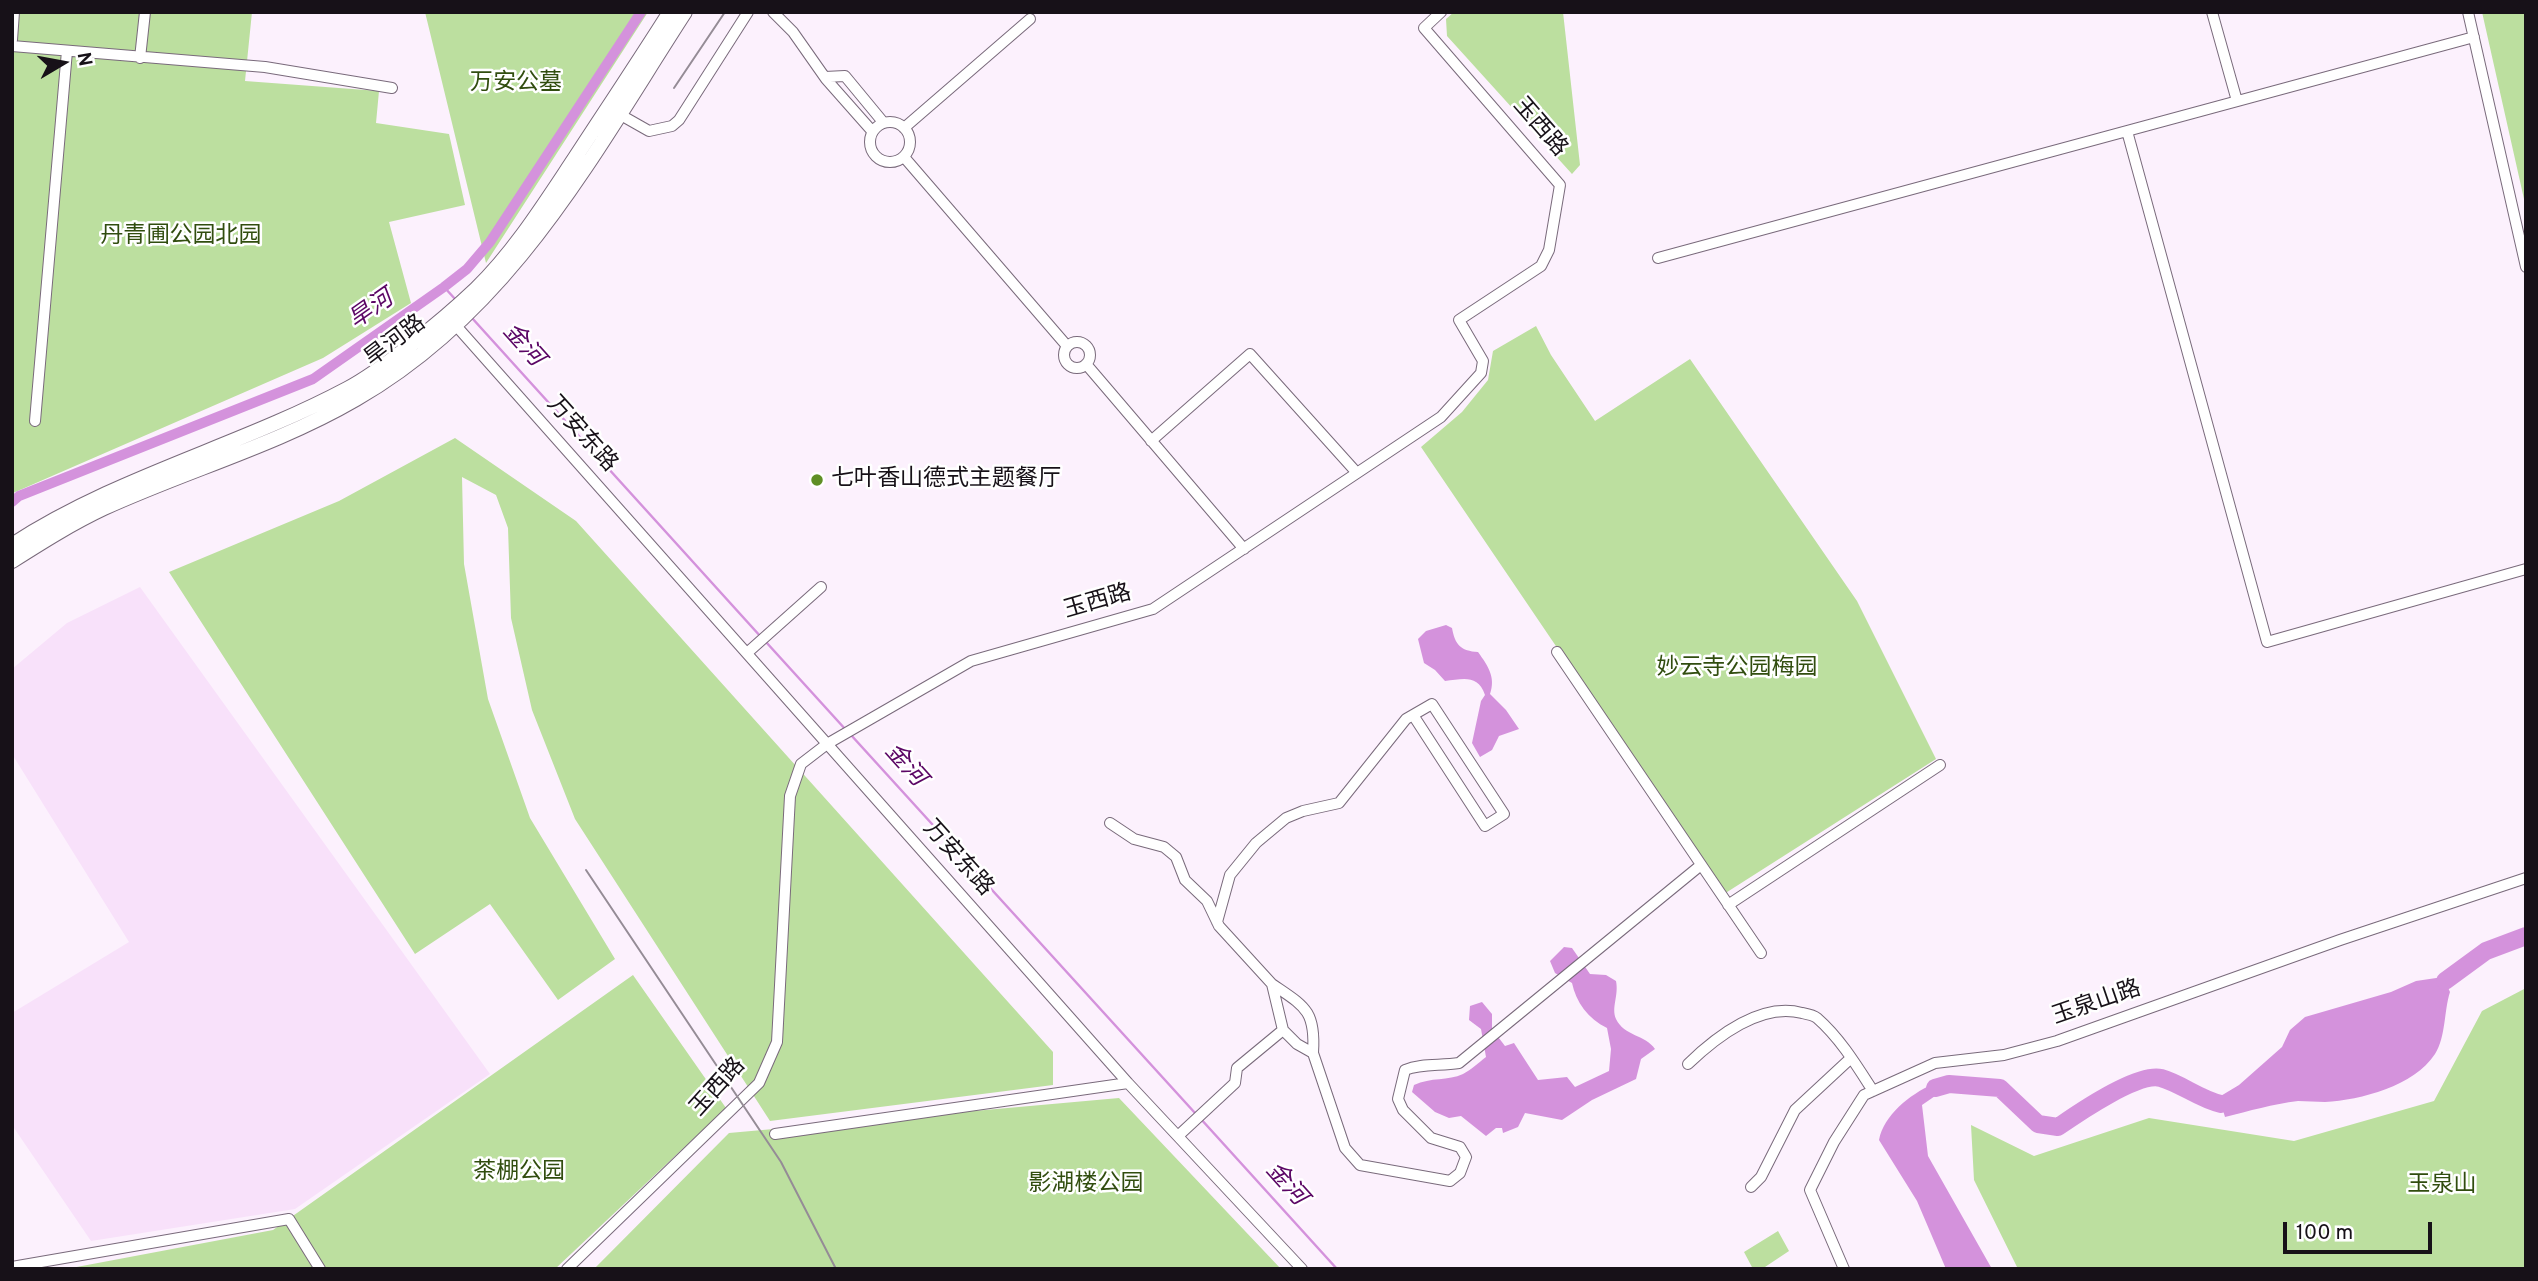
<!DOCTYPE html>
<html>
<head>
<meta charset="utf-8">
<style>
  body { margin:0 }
  #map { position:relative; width:2538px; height:1281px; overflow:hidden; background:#fcf1fd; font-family:Overpass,sans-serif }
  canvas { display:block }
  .frame { position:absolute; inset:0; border:14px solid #171118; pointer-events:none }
  .north { position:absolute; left:28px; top:28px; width:70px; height:70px; -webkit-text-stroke:5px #fff; paint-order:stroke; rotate:80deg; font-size:19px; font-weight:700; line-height:28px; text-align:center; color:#171118 }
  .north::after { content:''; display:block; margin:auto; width:24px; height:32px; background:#171118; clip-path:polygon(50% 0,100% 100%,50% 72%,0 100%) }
  .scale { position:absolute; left:2283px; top:1222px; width:149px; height:32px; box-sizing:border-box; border:4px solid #171118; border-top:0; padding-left:9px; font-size:21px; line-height:24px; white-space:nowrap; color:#171118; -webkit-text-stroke:5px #fff; paint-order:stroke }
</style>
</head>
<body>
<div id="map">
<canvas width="2538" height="1281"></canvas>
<div class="frame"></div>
<div class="north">N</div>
<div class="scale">100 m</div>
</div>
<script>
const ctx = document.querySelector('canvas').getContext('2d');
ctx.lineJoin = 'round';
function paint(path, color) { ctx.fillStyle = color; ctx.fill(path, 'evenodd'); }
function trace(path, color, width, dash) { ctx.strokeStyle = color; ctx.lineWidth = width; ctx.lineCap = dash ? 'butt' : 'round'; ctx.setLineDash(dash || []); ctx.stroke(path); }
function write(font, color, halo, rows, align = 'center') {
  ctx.font = font + ' Overpass,"Noto Sans SC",sans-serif'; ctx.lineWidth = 5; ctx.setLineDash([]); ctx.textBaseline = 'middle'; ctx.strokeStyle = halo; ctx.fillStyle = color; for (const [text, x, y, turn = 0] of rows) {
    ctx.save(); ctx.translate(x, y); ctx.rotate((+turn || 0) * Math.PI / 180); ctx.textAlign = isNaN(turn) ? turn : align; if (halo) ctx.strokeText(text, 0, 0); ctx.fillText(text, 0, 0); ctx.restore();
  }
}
paint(new Path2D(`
  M140 587 490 1074 295 1209 91 1241 12 1125V1013L129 942 12 754V669L67 623Z`), '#f8e1fa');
paint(new Path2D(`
  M12 12H252L245 81 379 91 376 123 449 134 465 205 389 222 411 303 323 358 13 493Z
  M425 12H648L486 263Z
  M1454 12H1563L1580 165 1572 174 1447 36 1446 19Z
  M2482 12H2526V208Z
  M1536 326 1551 355 1595 421 1690 359 1857 601 1936 759 1724 894 1421 447 1462 412 1488 380 1493 351Z
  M455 438 576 521 1053 1052V1085L770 1121 575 819 532 710 511 618 508 528 496 495 462 477 464 564 488 699 530 818 615 959 558 1000 490 904 415 954 169 572 339 501Z
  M633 975 726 1108 555 1269H66L273 1230Z
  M2526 988V1269H2018L1974 1180 1971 1125 2034 1156 2149 1118 2294 1141 2434 1101 2482 1011Z
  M1119 1098 1281 1269H594L729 1133Z
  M1778 1231 1789 1251 1762 1269H1753L1744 1252Z`), '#bcdf9f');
paint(new Path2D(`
  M1446 625 1452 628C1455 645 1461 651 1478 652 1488 666 1496 677 1490 694L1506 710 1519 729 1499 736 1492 750 1480 757 1472 743 1481 701 1485 695C1478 674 1463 679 1445 681L1435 670 1424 663 1418 639 1426 631Z
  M1564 947 1572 948 1590 974 1606 975 1616 981C1619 996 1611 1007 1616 1019 1624 1036 1646 1035 1655 1049L1641 1059 1636 1079 1592 1100 1562 1120 1525 1113 1518 1127 1503 1133 1502 1128H1496L1486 1136 1461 1116 1449 1118 1435 1112 1412 1092 1414 1085C1431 1077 1448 1081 1463 1074 1471 1070 1478 1063 1486 1057L1481 1029 1469 1020 1470 1006 1482 1002 1492 1014V1029L1505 1046 1514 1043 1538 1080 1567 1077 1575 1087 1609 1071 1611 1049 1607 1028C1588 1019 1576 1002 1572 983L1555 973 1550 961Z
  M2443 977 2450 992C2444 1010 2446 1037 2435 1054 2414 1086 2361 1100 2325 1102 2316 1102 2307 1101 2298 1101 2273 1104 2249 1111 2225 1117L2219 1097 2239 1085 2282 1047 2290 1030 2305 1017 2391 992 2416 981Z
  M1933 1084 1938 1094 1922 1105 1928 1156 1992 1269H1946L1917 1201 1879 1140C1884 1115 1909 1095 1933 1084Z`), '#d492dc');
trace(new Path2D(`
  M444 287 456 300
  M472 318 761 637
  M766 642 846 730
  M851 735 1195 1113
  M1200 1118 1337 1269`), '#d492dc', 2.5);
trace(new Path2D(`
  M12 502 19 496 313 379 444 287 467 269 490 242 641 12`), '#d492dc', 10);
trace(new Path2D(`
  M2445 981 2486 951 2526 936
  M1935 1088 1949 1084 2000 1088 2038 1124 2058 1127C2078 1113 2138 1072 2161 1078 2182 1084 2199 1099 2221 1104`), '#d492dc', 18);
const minor = new Path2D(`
  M773 12 793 32 826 79 872 131
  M2212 12 2237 101
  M2468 12 2526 267
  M12 40 14 12
  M12 46 265 67 392 88
  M140 58 145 12
  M825 77 845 76 883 122
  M619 114 649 131 672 126 679 120 748 12
  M870 142a20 20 0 1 1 40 0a20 20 0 1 1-40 0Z
  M904 128 1030 19
  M2127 131 2267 642 2526 569
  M904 157 1067 346
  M1658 258 2474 37
  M451 320 1128 1083 1302 1269
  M1064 355a13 13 0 1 1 26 0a13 13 0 1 1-26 0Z
  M1086 364 1244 549
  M35 421 67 51
  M1151 441 1250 354 1357 473
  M1557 652 1761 953
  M747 653 821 587
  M1110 823 1134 839 1164 847 1176 857 1185 880 1207 901 1219 926 1272 984
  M1728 905 1940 765
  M1217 922 1230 875 1256 843 1286 818 1303 811 1339 803 1406 719 1432 704 1504 814 1485 826 1413 715
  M1313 1053 1345 1148 1360 1165 1450 1181 1460 1173 1466 1157 1460 1147 1431 1138 1403 1110 1398 1099 1405 1070C1421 1063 1440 1066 1459 1063L1701 865
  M1688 1064C1716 1037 1761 1002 1802 1013 1807 1014 1813 1015 1817 1018 1840 1038 1857 1066 1873 1091
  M775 1134 1128 1083
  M1178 1136 1235 1083 1237 1068 1283 1030 1297 1044 1313 1053C1316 1010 1304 1006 1272 984L1283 1030
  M1751 1187 1761 1177 1795 1110 1851 1058
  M12 1267 289 1219 320 1269
  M567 1269 759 1083 777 1042 790 796 801 764 827 744 971 661 1153 609 1441 417 1481 373 1483 361 1459 320 1541 266 1549 250 1560 185 1424 28 1441 12
  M1844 1269 1810 1190 1834 1142 1864 1095 1935 1063 2004 1055 2057 1041 2340 940 2526 878`);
const major = new Path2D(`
  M12 545C116 477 238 447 347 389 368 378 389 362 408 347 431 329 455 309 476 289 515 251 545 203 575 158 607 109 639 61 670 12
  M12 561C42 542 72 523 104 508 187 470 277 445 356 399 511 310 591 157 685 12`);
trace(minor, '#796a7b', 12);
trace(major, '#796a7b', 16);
trace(minor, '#fff', 10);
trace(major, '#fff', 14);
trace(new Path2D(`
  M674 88 725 12
  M586 870 781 1162 836 1269`), '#958c96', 2);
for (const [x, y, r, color] of [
  [817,480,7,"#5f8f25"]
]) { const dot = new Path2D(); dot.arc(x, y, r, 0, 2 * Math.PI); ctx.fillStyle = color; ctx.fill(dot); trace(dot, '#fff', 2.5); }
write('23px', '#314d0f', '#fff', [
  ["万安公墓",516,84],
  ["丹青圃公园北园",181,237],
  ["妙云寺公园梅园",1737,669],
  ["茶棚公园",519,1173],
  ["影湖楼公园",1086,1185],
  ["玉泉山",2442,1186]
]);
write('23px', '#171118', '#fff', [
  ["玉西路",1539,128,49],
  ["旱河路",396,342,-37],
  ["万安东路",581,435,48],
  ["玉西路",1098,603,-16],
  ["万安东路",957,859,48],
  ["玉泉山路",2097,1004,-19],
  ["玉西路",719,1088,-48]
]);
write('23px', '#171118', '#fff', [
  ["七叶香山德式主题餐厅",831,480]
], 'left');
write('italic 24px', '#5b0665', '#fff', [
  ["旱河",372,311,-35],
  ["金河",522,346,48],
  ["金河",904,766,48],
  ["金河",1285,1185,48]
]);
</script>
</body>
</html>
